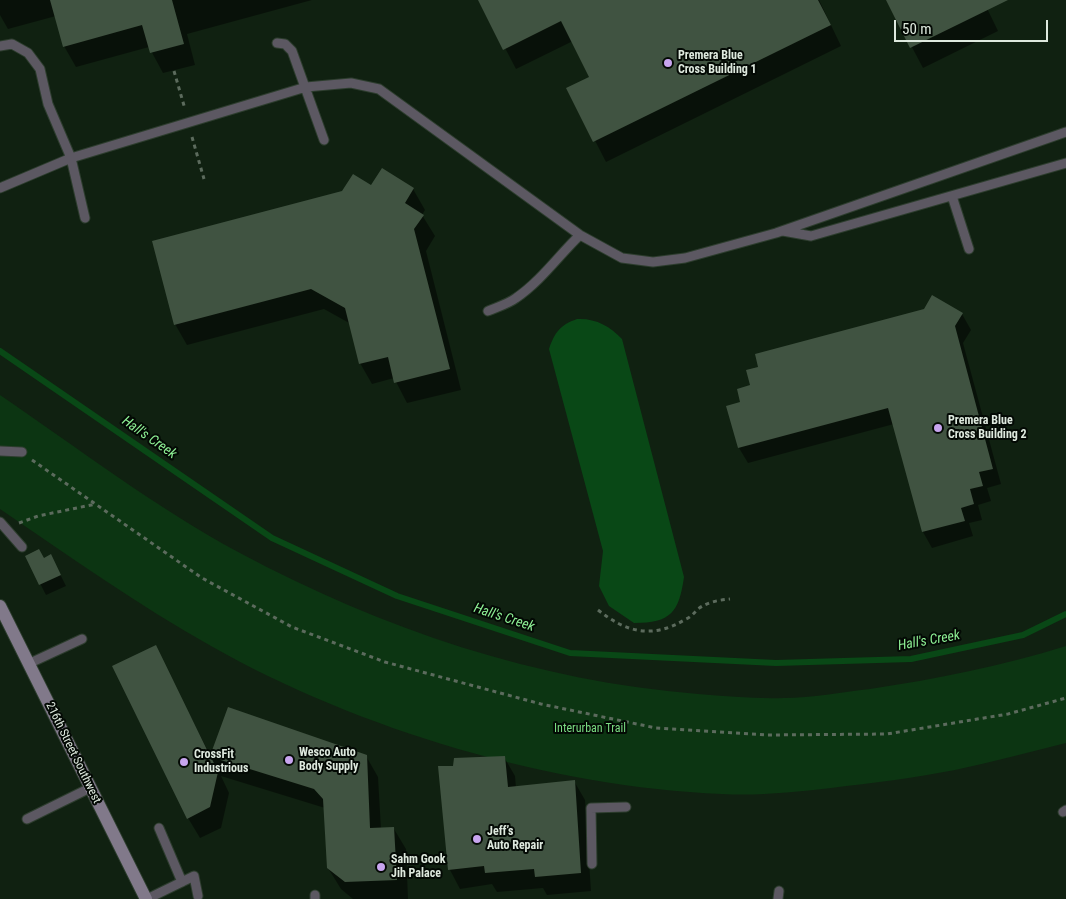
<!DOCTYPE html>
<html>
<head>
<meta charset="utf-8">
<style>
  body { margin:0 }
  #map { position:relative; width:1066px; height:899px; overflow:hidden; background:#102111; font-family:"Roboto Condensed",sans-serif }
  canvas { display:block }
  .scale { position:absolute; left:894px; top:20px; width:154px; height:22px; box-sizing:border-box; border:2px solid #dee9de; border-top:0; padding-left:6px; font-size:15px; line-height:18px; white-space:nowrap; color:#dee9de; -webkit-text-stroke:4px #030904; paint-order:stroke }
</style>
</head>
<body>
<div id="map">
<canvas width="1066" height="899"></canvas>
<div class="scale">50 m</div>
</div>
<script>
const ctx = document.querySelector('canvas').getContext('2d');
ctx.lineJoin = 'round';
function paint(path, color) { ctx.fillStyle = color; ctx.fill(path, 'evenodd'); }
function trace(path, color, width, dash) { ctx.strokeStyle = color; ctx.lineWidth = width; ctx.lineCap = dash ? 'butt' : 'round'; ctx.setLineDash(dash || []); ctx.stroke(path); }
function write(font, color, halo, rows, align = 'center') {
  ctx.font = font + ' "Roboto Condensed",sans-serif'; ctx.lineWidth = 4; ctx.setLineDash([]); ctx.textBaseline = 'middle'; ctx.strokeStyle = halo; ctx.fillStyle = color; for (const [text, x, y, turn = 0] of rows) {
    ctx.save(); ctx.translate(x, y); ctx.rotate((+turn || 0) * Math.PI / 180); ctx.textAlign = isNaN(turn) ? turn : align; if (halo) ctx.strokeText(text, 0, 0); ctx.fillText(text, 0, 0); ctx.restore();
  }
}
paint(new Path2D(`
  M0 395C78 448 156 508 240 553 382 629 536 681 698 694 726 696 755 699 784 698 812 698 841 692 870 689 936 679 1002 666 1066 646V743C1029 752 992 762 955 770 914 778 872 783 831 788 795 792 758 796 722 794 552 787 359 730 211 646 138 605 69 556 0 509Z`), '#0c3512');
paint(new Path2D(`
  M577 319C595 318 610 326 622 339L684 577C679 612 671 623 634 623L609 606 599 586 603 551 549 349C555 332 560 325 577 319Z`), '#094816');
paint(new Path2D(`
  M0 0H312L187 34 195 65 163 73 149 47 76 67 64 46 56 16 8 29 0 15Z
  M480 0H819L841 46 606 162 568 88 591 77 573 41 516 69Z
  M887 0H983L998 31 923 68Z
  M371 187 413 189 425 210 422 215 435 236 426 251 461 390 407 403 394 378 372 384 360 363 351 324 324 309 187 345 175 324Z
  M962 314 971 330 963 343 1001 484 987 488 991 501 978 505 982 520 969 523 973 536 932 548 923 532 894 424 748 463 739 448Z
  M26 556 44 559 51 556 66 586 46 595Z
  M155 647 211 757 229 708 366 756 378 777 381 829H394L406 849 408 899H353L341 889 328 868 325 808 221 776 229 793 221 828 200 838 188 818Z
  M504 757 515 776 516 788 574 781 585 800 591 891 547 895 543 888 497 892 492 884 460 889 450 870 440 768 454 767Z`), '#0007');
trace(new Path2D(`
  M0 351 272 538 397 596 570 653 776 663 911 659 1023 635 1066 614`), '#094816', 6);
paint(new Path2D(`
  M50 0H172L184 44 150 53 142 25 63 47Z
  M478 0H818L831 25 593 142 566 88 589 77 561 21 503 50Z
  M886 0H1008L910 48Z
  M382 168 414 188 405 203 424 215 414 229 450 369 394 383 388 357 359 364 345 308 311 289 174 325 152 241 342 191 353 174 371 185Z
  M932 295 963 313 955 326 993 469 979 472 983 486 970 489 974 504 961 508 965 521 922 532 888 408 738 448 726 406 740 402 737 389 750 385 746 370 758 367 755 354 924 309Z
  M39 549 44 558 51 554 61 575 39 585 25 556Z
  M156 645 210 756 228 707 367 755 370 828 394 827 397 880 345 882 327 868 323 799 314 789 211 757 218 772 210 807 187 819 112 666Z
  M505 756 508 787 575 780 581 873 535 877 534 869 485 873 484 866 448 870 438 766H453L454 758Z`), '#405341');
const lane = new Path2D(`
  M277 43 285 44 292 51 324 140
  M0 46 12 44 28 53 40 69 48 104 71 158 85 218
  M0 188 71 158 306 87 351 83 379 89 580 235 622 258 653 262 685 258 776 233 1066 132
  M952 196 969 249
  M783 231 811 236 1066 163
  M488 311C497 307 508 304 516 298 541 281 559 255 580 235
  M0 451 22 452
  M0 522 22 547
  M28 664 82 639
  M1063 812 1066 810
  M27 819 90 788
  M159 828 182 882
  M592 864 591 808 626 807
  M315 895V899
  M147 899 194 876 198 896
  M778 899 779 891`);
const secondary = new Path2D(`
  M0 606 146 899`);
trace(lane, '#2d3d2e', 11);
trace(secondary, '#2d3d2e', 14);
trace(new Path2D(`
  M174 71 185 109
  M192 137 204 179
  M32 460 202 578 292 627 385 662 541 704 656 728 767 735 887 734 1008 714 1066 698
  M19 523 38 516 96 504
  M598 610C627 633 653 639 686 619 691 617 694 613 698 609 707 602 719 600 730 599`), '#5c6b5d', 3, [4, 4]);
trace(lane, '#5c5862', 9);
trace(secondary, '#81798a', 12);
for (const [x, y, r, color] of [
  [668,63,5,"#c8a5ef"],
  [938,428,5,"#c8a5ef"],
  [289,760,5,"#c8a5ef"],
  [184,762,5,"#c8a5ef"],
  [477,839,5,"#c8a5ef"],
  [381,867,5,"#c8a5ef"]
]) { const dot = new Path2D(); dot.arc(x, y, r, 0, 2 * Math.PI); ctx.fillStyle = color; ctx.fill(dot); trace(dot, '#030904', 2); }
write('bold 12px', '#dee9de', '#030904', [
  ["Premera Blue",678,56],
  ["Cross Building 1",678,70],
  ["Premera Blue",948,421],
  ["Cross Building 2",948,435],
  ["Wesco Auto",299,753],
  ["Body Supply",299,767],
  ["CrossFit",194,755],
  ["Industrious",194,769],
  ["Jeff’s",487,832],
  ["Auto Repair",487,846],
  ["Sahm Gook",391,860],
  ["Jih Palace",391,874]
], 'left');
write('12px', '#7bdd83', '#030904', [
  ["Interurban Trail",590,729]
]);
write('12px', '#dee9de', '#030904', [
  ["216th Street Southwest",73,753,64]
]);
write('italic 14px', '#8ef195', '#030904', [
  ["Hall's Creek",149,438,35],
  ["Hall's Creek",504,618,18],
  ["Hall's Creek",929,641,-10]
]);
</script>
</body>
</html>
